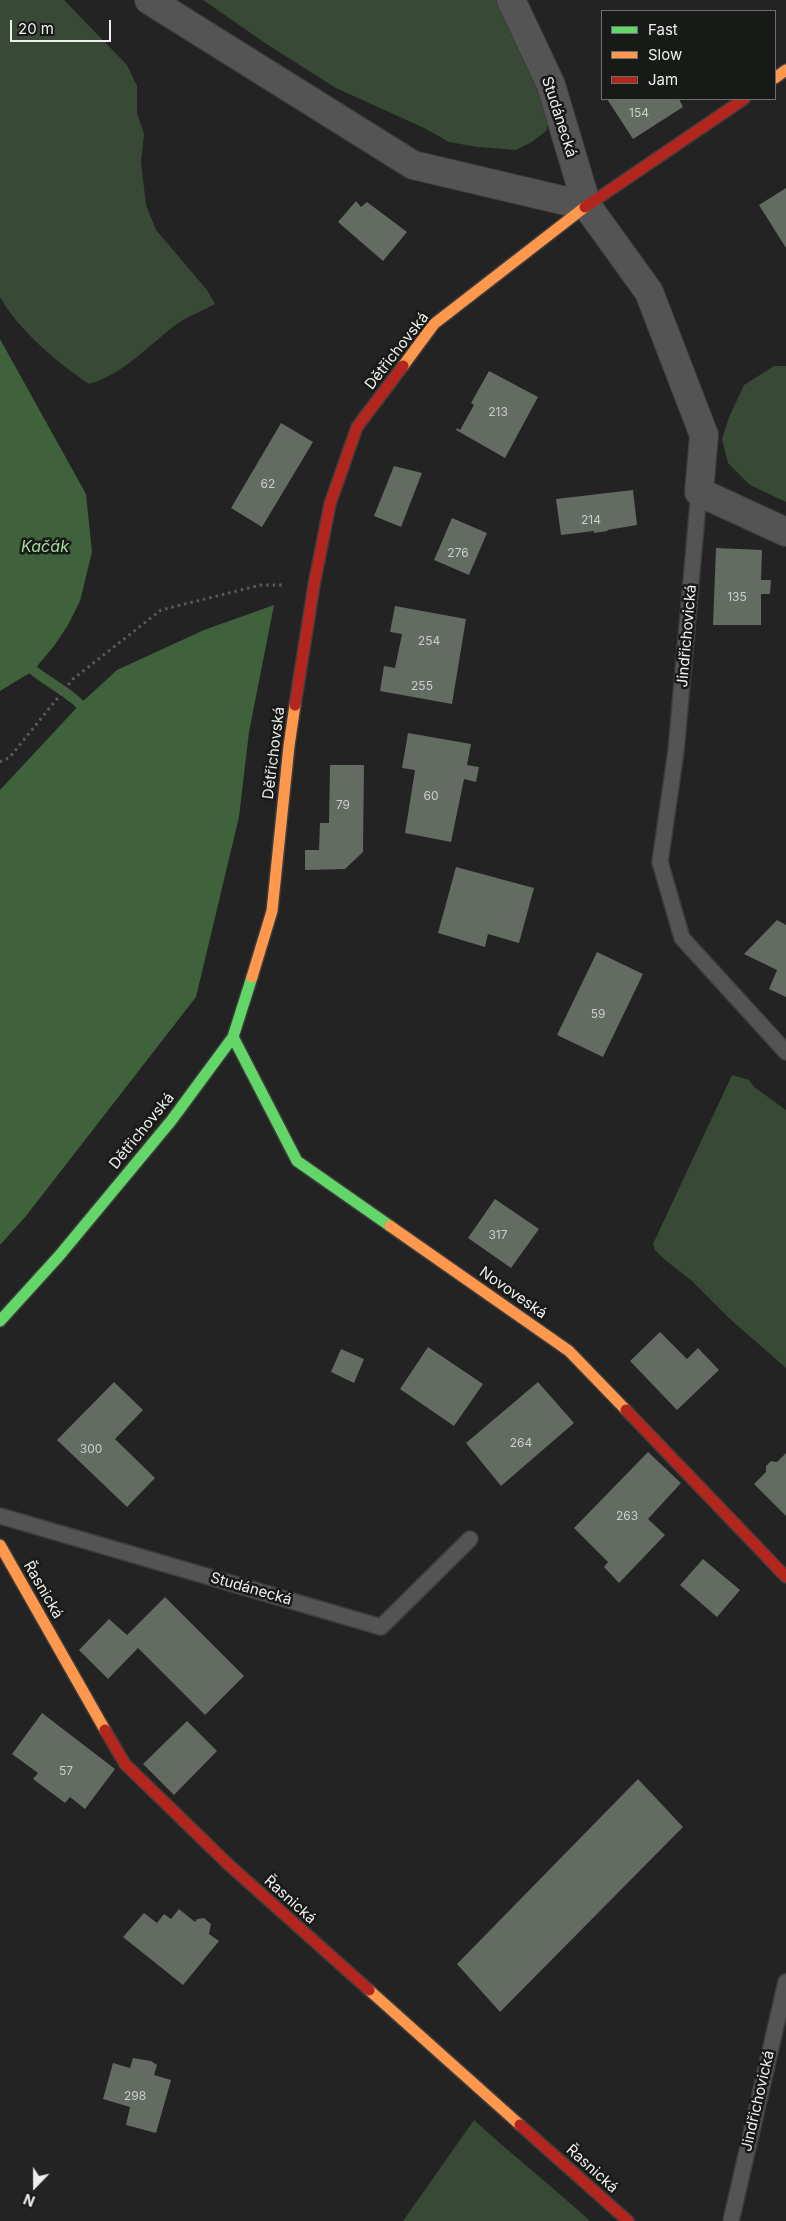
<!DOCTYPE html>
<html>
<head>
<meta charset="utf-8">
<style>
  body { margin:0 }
  #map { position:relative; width:786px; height:2221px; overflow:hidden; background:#222322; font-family:Inter,sans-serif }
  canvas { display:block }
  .legend { position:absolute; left:601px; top:10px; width:175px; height:90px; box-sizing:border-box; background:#181a18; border:1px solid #6e706e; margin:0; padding:6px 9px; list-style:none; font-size:15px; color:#eef0ee }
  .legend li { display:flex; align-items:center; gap:10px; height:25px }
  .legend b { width:25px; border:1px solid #6e706e }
  .north { position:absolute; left:10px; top:2161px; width:50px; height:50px; -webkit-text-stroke:4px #181a18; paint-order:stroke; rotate:202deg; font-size:14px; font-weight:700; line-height:20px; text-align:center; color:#eef0ee }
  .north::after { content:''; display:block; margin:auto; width:18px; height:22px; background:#eef0ee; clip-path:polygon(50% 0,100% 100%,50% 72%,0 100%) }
  .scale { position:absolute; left:10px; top:20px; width:101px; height:22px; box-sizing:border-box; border:2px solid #eef0ee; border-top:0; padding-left:6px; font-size:15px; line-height:18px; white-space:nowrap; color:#eef0ee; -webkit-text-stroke:4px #181a18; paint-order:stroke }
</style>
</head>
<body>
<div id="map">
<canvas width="786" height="2221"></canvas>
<ul class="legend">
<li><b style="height:6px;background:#63d668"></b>Fast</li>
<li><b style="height:6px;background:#ff974d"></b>Slow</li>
<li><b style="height:6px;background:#b3261e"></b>Jam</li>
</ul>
<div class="north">N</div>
<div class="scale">20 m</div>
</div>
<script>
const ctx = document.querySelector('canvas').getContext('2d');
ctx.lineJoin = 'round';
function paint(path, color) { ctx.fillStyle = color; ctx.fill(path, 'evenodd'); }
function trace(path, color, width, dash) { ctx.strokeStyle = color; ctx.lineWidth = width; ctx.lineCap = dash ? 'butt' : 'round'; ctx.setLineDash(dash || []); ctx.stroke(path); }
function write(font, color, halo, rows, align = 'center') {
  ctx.font = font + ' Inter,sans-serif'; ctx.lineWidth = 5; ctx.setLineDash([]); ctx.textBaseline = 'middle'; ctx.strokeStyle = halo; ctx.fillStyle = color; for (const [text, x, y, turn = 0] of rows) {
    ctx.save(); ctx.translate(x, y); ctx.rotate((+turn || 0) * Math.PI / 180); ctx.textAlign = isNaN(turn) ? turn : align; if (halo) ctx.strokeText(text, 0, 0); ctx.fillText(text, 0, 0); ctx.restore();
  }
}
paint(new Path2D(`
  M0 0H64L127 65 137 86V113L144 134 141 162 146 205 156 230 207 290 215 304C202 311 186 317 174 326 147 347 122 375 89 384 58 363 18 330 0 297Z
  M203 0H500L550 116 546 131 532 142 516 150 477 147 449 142 424 128 336 88 268 45Z
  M774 366H786V502L750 485 728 463 722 439 729 417 744 385Z
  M732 1075 749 1080 754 1087 786 1110V1368L730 1319 692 1281 664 1259 655 1250 653 1244Z
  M474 2120C512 2155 552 2186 590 2221H403Z`), '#384a36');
paint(new Path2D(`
  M0 339 86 494 92 552 80 601 68 625 54 646 33 671 0 691Z
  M274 605 249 732 239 817 196 997 26 1216 0 1245V790L81 703 117 670 204 630Z`), '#3f613b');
trace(new Path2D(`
  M25 663C44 682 73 692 89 715`), '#3f613b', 10);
paint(new Path2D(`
  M607 99H679L683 107 633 139Z
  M786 188V248L759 205Z
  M356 201 361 207 367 202 407 232 383 261 338 222Z
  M489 371 538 397 505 458 456 430 457 428 460 430 474 405 471 403Z
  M281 423 313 442 262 527 231 508Z
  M394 466 422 473 401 527 374 516Z
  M633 490 637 525 607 530 608 531 594 533V531L561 535 556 499Z
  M452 518 487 533 469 575 434 560Z
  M716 548 762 550 761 580H771L770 594H761V625H713Z
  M395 606 466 619 452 704 380 691 384 666 395 668 402 634 390 632Z
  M408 733 471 744 467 765 479 767 476 782 464 779 451 842 405 833 415 770 402 768Z
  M330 765H364L363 852 345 869 305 870V850H319L320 823H329Z
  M456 867 534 888 519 943 488 934 485 947 438 933Z
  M777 920 786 925V997L769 989 777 970 744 954Z
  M597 952 643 974 603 1057 557 1035Z
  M495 1199 539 1229 511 1268 468 1238Z
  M660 1332 687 1359 698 1348 719 1370 677 1410 630 1361Z
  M428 1347 483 1384 454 1426 400 1389Z
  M341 1349 364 1359 354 1383 331 1372Z
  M114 1382 143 1410 115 1439 155 1478 127 1507 57 1440Z
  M538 1382 574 1423 501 1486 466 1443Z
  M648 1452 681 1483 648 1519 665 1535 619 1583 604 1567 608 1562 574 1528Z
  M786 1453V1516L754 1484 766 1472V1466L771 1461 777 1462Z
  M703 1559 740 1590 717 1617 680 1585Z
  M165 1597 244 1676 205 1715 138 1648 108 1679 79 1650 109 1619 127 1635Z
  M42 1713 115 1769 85 1809 70 1797 65 1803 33 1779 38 1773 12 1754Z
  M187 1721 217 1751 174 1795 143 1764Z
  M638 1779 683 1827 500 2012 457 1964Z
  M179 1909 195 1922 197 1919 204 1918 211 1924 209 1934 219 1941 183 1985 123 1937 144 1913 157 1923 164 1914 171 1919Z
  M133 2058 151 2061 157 2065 154 2075 171 2080 156 2133 126 2125 130 2107 103 2099 113 2063 130 2068Z`), '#636b62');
const lane = new Path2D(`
  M699 492 676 751 660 862 682 938 786 1052
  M0 1516 381 1627 470 1539
  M731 2221 786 1982`);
const street = new Path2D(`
  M149 0 413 165 587 206
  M511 0 551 85 587 206 649 292 704 435 699 492 786 532`);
const fast = new Path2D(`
  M233 1037 297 1161 390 1226
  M0 1321 59 1256 171 1121 233 1037 252 977`);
const slow = new Path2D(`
  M775 78 786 70
  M403 366 434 324 585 207
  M252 977 272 911 289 746 295 705
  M390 1226 569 1351 626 1410
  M0 1545 105 1730
  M369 1990 520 2125`);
const jam = new Path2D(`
  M585 207 744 99
  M295 705 314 585 330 504 357 427 403 366
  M626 1410 786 1577
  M105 1730 125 1764 229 1865 369 1990
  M520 2125 628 2221`);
trace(lane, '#3d3d3d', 18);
trace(street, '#3d3d3d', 30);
trace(fast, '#3d3d3d', 14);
trace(slow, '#3d3d3d', 14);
trace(jam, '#3d3d3d', 14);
trace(new Path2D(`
  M0 762 10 757 73 679 161 610 261 585H282`), '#5a5b5a', 3, [2.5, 4]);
trace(lane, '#535453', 15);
trace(street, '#535453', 28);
trace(fast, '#63d668', 11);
trace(slow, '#ff974d', 11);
trace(jam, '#b3261e', 11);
write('12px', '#cbcfcb', null, [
  ["154",639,113],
  ["213",498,412],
  ["62",268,484],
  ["214",591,520],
  ["276",458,553],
  ["135",737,597],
  ["254",429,641],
  ["255",422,686],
  ["60",431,796],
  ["79",343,805],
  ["59",598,1014],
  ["317",498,1235],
  ["264",521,1443],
  ["300",91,1449],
  ["263",627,1516],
  ["57",66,1771],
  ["298",135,2096]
]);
write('15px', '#eef0ee', '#181a18', [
  ["Studánecká",559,117,72],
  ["Dětřichovská",397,351,-52],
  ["Jindřichovická",687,636,-85],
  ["Dětřichovská",274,753,-83],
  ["Dětřichovská",142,1131,-51],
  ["Novoveská",513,1293,35],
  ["Studánecká",251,1589,16],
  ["Řasnická",43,1590,60],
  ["Řasnická",290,1900,42],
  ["Jindřichovická",758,2101,-77],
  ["Řasnická",592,2169,42]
]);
write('italic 16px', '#a2dd9c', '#181a18', [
  ["Kačák",45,547]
]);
</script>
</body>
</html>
